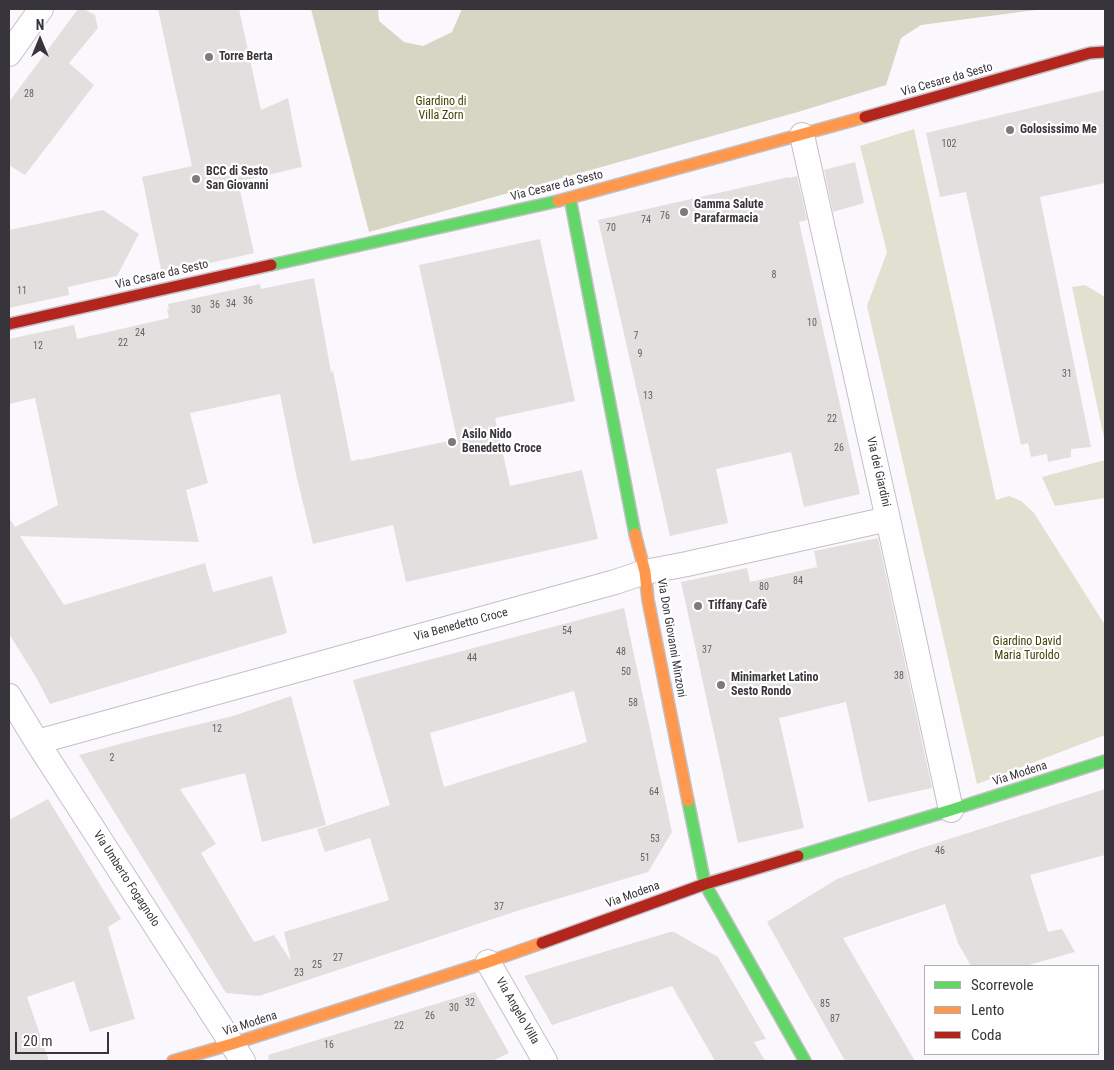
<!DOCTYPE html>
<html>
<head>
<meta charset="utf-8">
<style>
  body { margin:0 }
  #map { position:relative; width:1114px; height:1070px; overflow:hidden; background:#fbf8fd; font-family:"Roboto Condensed",sans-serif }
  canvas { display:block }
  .frame { position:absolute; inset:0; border:10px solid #38343b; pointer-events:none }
  .legend { position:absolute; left:924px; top:965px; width:175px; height:90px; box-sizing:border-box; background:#fff; border:1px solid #afaeb1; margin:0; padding:6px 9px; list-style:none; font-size:15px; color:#38343b }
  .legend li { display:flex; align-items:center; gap:10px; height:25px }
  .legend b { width:25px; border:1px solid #afaeb1 }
  .north { position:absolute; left:15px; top:15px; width:50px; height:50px; -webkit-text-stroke:4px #fff; paint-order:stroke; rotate:0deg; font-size:14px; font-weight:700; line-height:20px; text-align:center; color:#38343b }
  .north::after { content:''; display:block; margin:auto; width:18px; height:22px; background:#38343b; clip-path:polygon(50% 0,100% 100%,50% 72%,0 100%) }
  .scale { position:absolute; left:15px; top:1032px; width:94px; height:22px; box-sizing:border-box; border:2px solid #38343b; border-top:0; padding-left:6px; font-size:15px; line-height:18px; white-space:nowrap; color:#38343b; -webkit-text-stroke:4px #fff; paint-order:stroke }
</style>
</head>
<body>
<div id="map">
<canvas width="1114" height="1070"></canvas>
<div class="frame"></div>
<ul class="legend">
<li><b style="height:6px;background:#63d668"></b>Scorrevole</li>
<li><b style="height:6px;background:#ff974d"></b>Lento</li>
<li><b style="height:6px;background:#b3261e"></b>Coda</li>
</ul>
<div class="north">N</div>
<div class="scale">20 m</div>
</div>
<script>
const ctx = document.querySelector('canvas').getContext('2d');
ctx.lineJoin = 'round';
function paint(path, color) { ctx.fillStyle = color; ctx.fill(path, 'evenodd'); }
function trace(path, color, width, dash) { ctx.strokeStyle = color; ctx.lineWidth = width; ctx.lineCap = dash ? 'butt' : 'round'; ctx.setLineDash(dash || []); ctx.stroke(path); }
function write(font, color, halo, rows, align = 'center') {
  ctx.font = font + ' "Roboto Condensed",sans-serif'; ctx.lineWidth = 4.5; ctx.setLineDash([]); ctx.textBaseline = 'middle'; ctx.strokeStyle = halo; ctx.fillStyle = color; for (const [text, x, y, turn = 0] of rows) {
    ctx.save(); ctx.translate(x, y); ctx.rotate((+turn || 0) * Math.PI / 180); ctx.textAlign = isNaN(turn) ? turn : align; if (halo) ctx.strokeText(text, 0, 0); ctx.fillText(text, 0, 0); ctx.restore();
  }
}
paint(new Path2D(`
  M914 129 996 500 1009 496 1021 501 1034 513 1105 625V735L977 784 867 306 887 252 860 146Z
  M1085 285 1105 297V443L1072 287Z
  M1105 460V498L1055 506 1042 477Z`), '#e1e0d1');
paint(new Path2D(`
  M311 9H378L379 21 404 42 423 46 452 32 462 9H1037L1036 10 921 25 901 38 886 85 798 112 369 232Z`), '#d7d6c4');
paint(new Path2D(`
  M78 9H84L95 15 98 28 69 63 94 85 25 175 9 165V102Z
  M158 9H239L261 110 288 98 302 167 238 182 254 253 162 274 142 177 192 166Z
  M1105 90V183L1040 197 1091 447 1071 449V457L1048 462 1047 454 1031 457 1028 443 1021 445 966 192 940 197 926 133Z
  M855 162 864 203 833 212 824 170Z
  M797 176 807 220 799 222 860 494 804 507 791 452 716 469 728 523 670 536 598 220 789 177V178Z
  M103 210 139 234 117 276 68 287 69 295 9 308V230Z
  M540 239 575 401 495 418 510 486 582 470 598 539 406 582 393 525 313 544 296 474 280 394 190 413 208 483 186 490 199 542 20 536 64 605 205 563 213 592 272 576 287 633 50 704 36 677 9 634V518L15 527 58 505 35 398 9 404V339L74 325 77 339 169 318 167 309H169L168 304 260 284 261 289 314 278 331 372 333 371 351 461 360 459V460L457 439 419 265Z
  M878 538 932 788 868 802 846 702 779 718 804 828 738 843 681 582 747 568 750 582 817 567 814 551Z
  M624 608 672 832 648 872 520 910 259 996 226 993 79 755 146 737 233 716 291 696 326 825 262 842 245 773 180 789 216 844 201 853 254 942 274 935 291 961 284 932 389 900 370 838 325 852 317 829 390 805 353 680ZM574 691 587 742 444 787 430 733Z
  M1105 789V855L1030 875 1048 932 1062 929 1075 952 1025 966H971L958 943 945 904 843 938 915 1061H845L767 922 837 879 915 850Z
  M48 799 121 919 108 927 135 1019 90 1032 74 981 27 997 49 1061H9V820Z
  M670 932H674L718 957 766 1039 754 1042 765 1061H715L672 986 552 1025 524 976Z
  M475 992 509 1053 492 1061H269L268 1055Z`), '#e3dfde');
const street = new Path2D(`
  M9 54 41 9
  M802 135 888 519 951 810
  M9 696 37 742 243 1061
  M37 742 615 582 645 572 687 564 888 519
  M488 962 545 1061`);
const fast = new Path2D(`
  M570 198 635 534
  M271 265 558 201
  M688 801 705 884 805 1061
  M798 856 951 810 1105 761`);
const slow = new Path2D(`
  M558 201 865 117
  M635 534 645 572 648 600 688 801
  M173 1061 232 1044 488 962 542 943`);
const jam = new Path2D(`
  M865 117 1090 53 1105 52
  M9 324 271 265
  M542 943 705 884 798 856`);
trace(street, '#c3c0c5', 26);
trace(fast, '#c3c0c5', 14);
trace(slow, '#c3c0c5', 14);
trace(jam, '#c3c0c5', 14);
trace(street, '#fefeff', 24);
trace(fast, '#63d668', 11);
trace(slow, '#ff974d', 11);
trace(jam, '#b3261e', 11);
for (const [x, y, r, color] of [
  [209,57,5,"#7c797f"],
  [1010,130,5,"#7c797f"],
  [196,179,5,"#7c797f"],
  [684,212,5,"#7c797f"],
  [452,442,5,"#7c797f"],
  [698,606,5,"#7c797f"],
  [721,685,5,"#7c797f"]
]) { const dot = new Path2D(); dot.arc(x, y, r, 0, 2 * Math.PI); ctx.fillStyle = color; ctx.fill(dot); trace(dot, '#fff', 2); }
write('10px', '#635f64', null, [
  ["28",29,94],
  ["102",949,144],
  ["76",665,216],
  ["74",646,220],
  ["70",611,228],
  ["8",774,275],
  ["11",22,291],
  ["36",248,301],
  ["34",231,304],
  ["36",215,305],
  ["30",196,310],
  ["10",812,323],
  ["24",140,333],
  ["7",636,336],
  ["22",123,343],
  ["12",38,346],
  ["9",640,354],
  ["31",1067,374],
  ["13",648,396],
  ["22",832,419],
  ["26",839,448],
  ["84",798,581],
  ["80",764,587],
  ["54",567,631],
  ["37",707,650],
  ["48",621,652],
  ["44",472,658],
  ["50",626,672],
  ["38",899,676],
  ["58",633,703],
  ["12",217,729],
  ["2",112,758],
  ["64",654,792],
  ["53",655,839],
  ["46",940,851],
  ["51",645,858],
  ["37",499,907],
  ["27",338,958],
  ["25",317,965],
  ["23",299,973],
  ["32",470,1003],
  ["85",825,1004],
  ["30",454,1008],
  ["26",430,1016],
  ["87",835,1019],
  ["22",399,1026],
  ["16",329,1045]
]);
write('bold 12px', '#38343b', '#fff', [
  ["Torre Berta",219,57],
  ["Golosissimo Me",1020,130],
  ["BCC di Sesto",206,172],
  ["San Giovanni",206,186],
  ["Gamma Salute",694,205],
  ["Parafarmacia",694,219],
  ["Asilo Nido",462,435],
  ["Benedetto Croce",462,449],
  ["Tiffany Cafè",708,606],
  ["Minimarket Latino",731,678],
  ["Sesto Rondo",731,692]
], 'left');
write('12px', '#38343b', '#fff', [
  ["Via Cesare da Sesto",947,80,-16],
  ["Via Cesare da Sesto",557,186,-14],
  ["Via Cesare da Sesto",162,275,-13],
  ["Via dei Giardini",878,472,77],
  ["Via Benedetto Croce",461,625,-15],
  ["Via Don Giovanni Minzoni",671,638,80],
  ["Via Modena",1020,774,-18],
  ["Via Umberto Fogagnolo",126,879,57],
  ["Via Modena",633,895,-20],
  ["Via Angelo Villa",517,1011,60],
  ["Via Modena",250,1024,-18]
]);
write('12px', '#424200', '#fff', [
  ["Giardino di",441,102],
  ["Villa Zorn",441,116],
  ["Giardino David",1027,642],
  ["Maria Turoldo",1027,656]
]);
</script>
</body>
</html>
